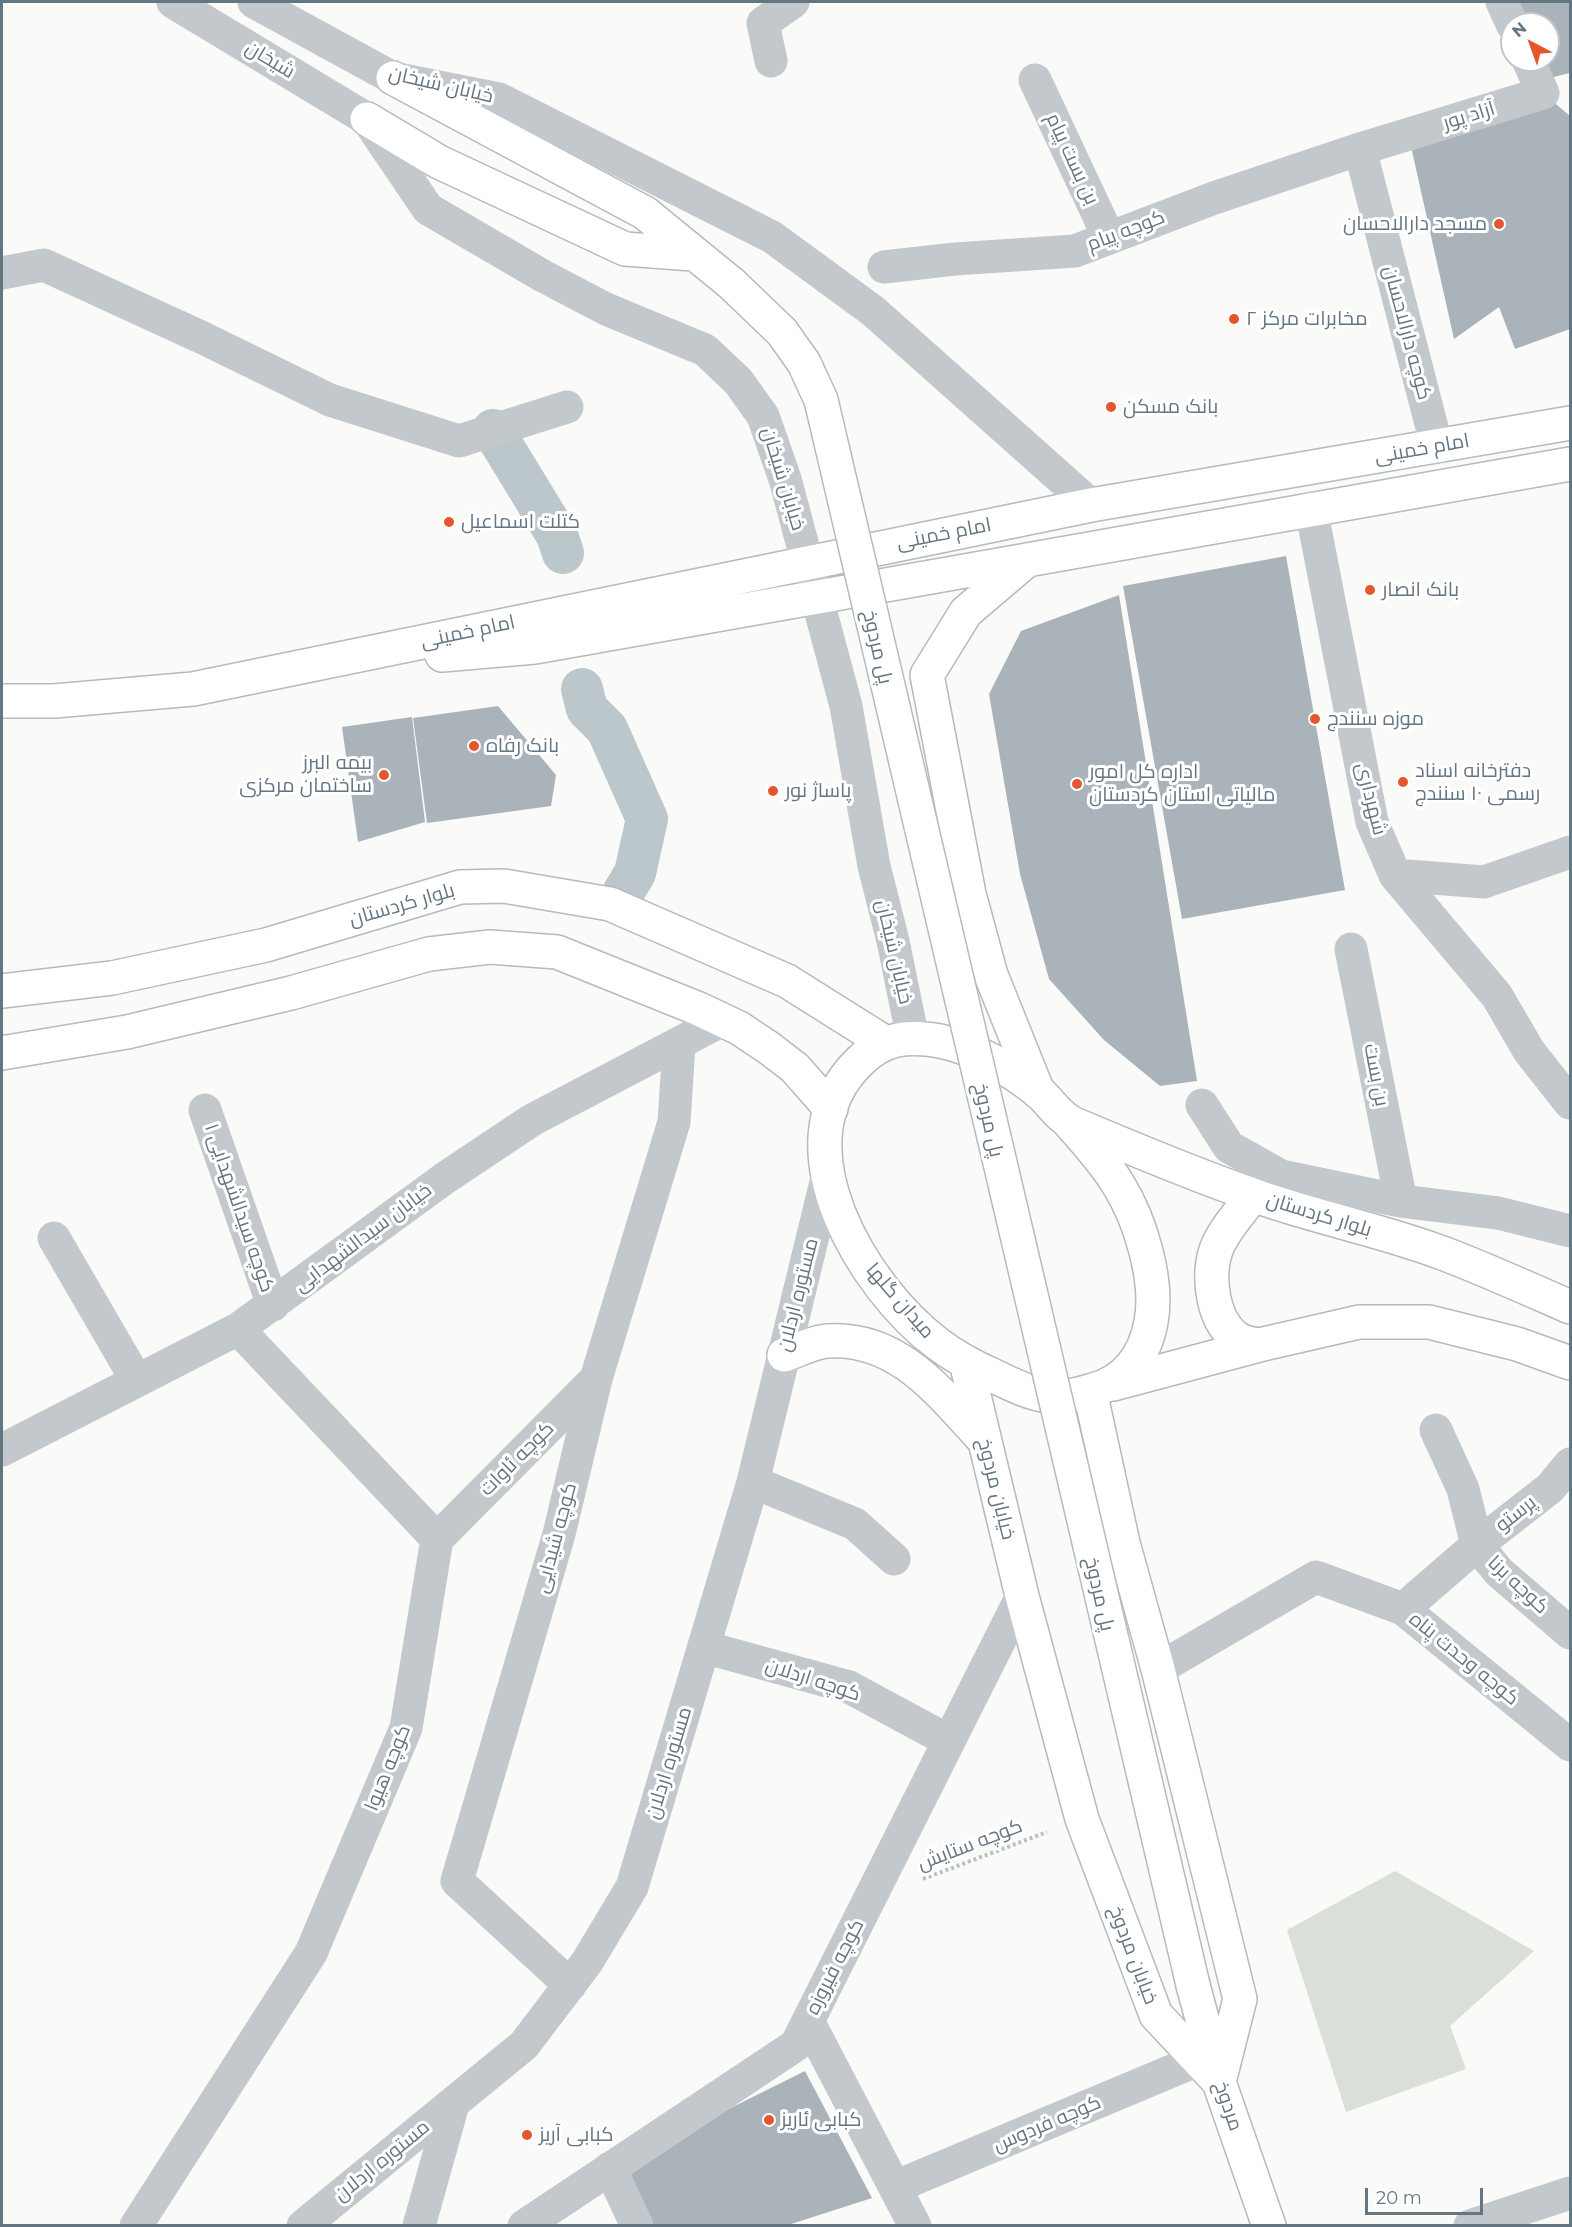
<!DOCTYPE html>
<html>
<head>
<meta charset="utf-8">
<style>
  body { margin:0 }
  #map { position:relative; width:1572px; height:2227px; overflow:hidden; background:#fafaf8; font-family:Montserrat,sans-serif }
  canvas { display:block }
  .frame { position:absolute; inset:0; border:3px solid #657683; pointer-events:none }
  .north { position:absolute; left:1500px; top:12px; width:60px; height:60px; box-sizing:border-box; background:#fff; border:2px solid #c1c8cd; border-radius:50%; rotate:319deg; font-size:16px; font-weight:700; line-height:24px; text-align:center; color:#657683 }
  .north::after { content:''; display:block; margin:auto; width:21px; height:27px; background:#e4572e; clip-path:polygon(50% 0,100% 100%,50% 72%,0 100%) }
  .scale { position:absolute; left:1365px; top:2188px; width:118px; height:27px; box-sizing:border-box; border:3px solid #657683; border-top:0; padding-left:8px; font-size:18px; line-height:21px; white-space:nowrap; color:#657683; -webkit-text-stroke:4px #fff; paint-order:stroke }
</style>
</head>
<body>
<div id="map">
<canvas width="1572" height="2227"></canvas>
<div class="frame"></div>
<div class="north">N</div>
<div class="scale">20 m</div>
</div>
<script>
const ctx = document.querySelector('canvas').getContext('2d');
ctx.lineJoin = 'round';
function paint(path, color) { ctx.fillStyle = color; ctx.fill(path, 'evenodd'); }
function trace(path, color, width, dash) { ctx.strokeStyle = color; ctx.lineWidth = width; ctx.lineCap = dash ? 'butt' : 'round'; ctx.setLineDash(dash || []); ctx.stroke(path); }
function write(font, color, halo, rows, align = 'center') {
  ctx.font = font + ' Montserrat,Cairo,sans-serif'; ctx.lineWidth = 6; ctx.setLineDash([]); ctx.textBaseline = 'middle'; ctx.strokeStyle = halo; ctx.fillStyle = color; for (const [text, x, y, turn = 0] of rows) {
    ctx.save(); ctx.translate(x, y); ctx.rotate((+turn || 0) * Math.PI / 180); ctx.textAlign = isNaN(turn) ? turn : align; if (halo) ctx.strokeText(text, 0, 0); ctx.fillText(text, 0, 0); ctx.restore();
  }
}
paint(new Path2D(`
  M1395 1871 1534 1951 1450 2026 1466 2069 1346 2112 1287 1930Z`), '#dadfd7');
trace(new Path2D(`
  M493 430 557 535 563 553
  M582 689 587 709 607 729 647 819 635 873 623 893`), '#bbc7cb', 42);
paint(new Path2D(`
  M1519 2H1570V73L1545 79 1539 60H1548V24H1526Z
  M1543 93 1570 116V329L1515 349 1499 307 1454 339 1410 142Z
  M1286 556 1345 890 1182 919 1123 586Z
  M1119 595 1197 1081 1160 1086 1104 1040 1049 979 1020 874 989 694 1021 631Z
  M498 706 556 775 551 806 427 823 413 718Z
  M412 717 425 822 358 842 342 727Z
  M805 2071 872 2198 785 2226H641L610 2168Z`), '#aab3b9');
const major = new Path2D(`
  M393 78 645 213 732 284
  M367 119 439 162 625 249 693 254
  M1026 561 966 612 927 675 969 894 991 975 1038 1092
  M442 655 535 647 1570 464
  M2 701H54L193 689 1091 505 1570 423
  M2 991 112 978 266 945 460 887 504 886 610 904 787 981 884 1042
  M2 1053 127 1032 291 993 429 954 490 947 557 952 699 1009 739 1028 769 1048 795 1068 831 1109
  M1068 1121C1085 1141 1104 1161 1118 1184 1140 1219 1159 1280 1151 1322 1145 1355 1126 1381 1093 1390 1083 1393 1072 1396 1062 1397 1038 1398 1015 1386 994 1376 974 1367 955 1357 938 1344 863 1288 775 1144 859 1062 883 1038 907 1035 940 1041 973 1047 1013 1071 1039 1092 1051 1103 1060 1118 1074 1124 1133 1149 1193 1174 1253 1195 1316 1218 1383 1230 1445 1254 1487 1270 1529 1289 1570 1307
  M1253 1195C1241 1212 1223 1230 1216 1250 1207 1277 1212 1324 1240 1340 1245 1343 1253 1344 1259 1345
  M784 1355C797 1351 813 1342 827 1341 898 1336 940 1393 983 1439
  M966 1362 1022 1596 1082 1819 1156 2015 1219 2082
  M1113 1384 1259 1345 1359 1322H1429L1517 1344 1570 1363
  M1090 1391 1123 1543 1158 1669 1240 1999 1219 2082
  M1193 1985 1219 2082 1269 2226`);
trace(major, '#b5babe', 36);
trace(new Path2D(`
  M923 1879 1047 1832`), '#bbbfc2', 4, [3, 3]);
trace(new Path2D(`
  M173 2 367 119 428 209 543 276 606 309 705 350 738 381 763 416 785 479 846 706 874 866 893 941 913 1039
  M254 2 393 78 499 99 772 237 873 311 1091 505
  M1502 2 1512 24
  M771 61 763 23 793 2
  M1035 80 1109 238
  M1360 149 1437 447
  M884 267 955 259 1075 251 1214 198 1360 149 1543 93 1528 60
  M2 273 44 265 203 338 330 400 459 441 567 407
  M1311 508 1372 822 1395 875 1497 996 1529 1051 1570 1103
  M1395 875 1484 882 1570 852
  M1351 949 1401 1201
  M1202 1105 1229 1147 1281 1176 1401 1201 1498 1213 1570 1231
  M205 1110 273 1305
  M54 1238 137 1381
  M1436 1430 1463 1489 1477 1545 1499 1572 1570 1633
  M2 1450 238 1329 445 1178 532 1120 721 1021
  M753 1482 855 1524 894 1559
  M437 1539 596 1379
  M1403 1609 1477 1545 1550 1488 1570 1464
  M704 1647 849 1687 949 1741
  M1158 1669 1316 1577 1403 1609 1570 1745
  M570 1985 457 1881 559 1534 596 1379 674 1122 679 1045
  M808 2021 915 2226
  M610 2168 637 2226
  M895 2187 1198 2060
  M136 2226 311 1953 406 1728 437 1539 238 1329
  M303 2226 524 2045 587 1962 632 1887 753 1482 827 1178
  M419 2226 453 2104
  M524 2226 796 2045 1022 1596
  M1470 2226 1570 2193`), '#c3c8cc', 33);
trace(major, '#fff', 33);
const majorBridge = new Path2D(`
  M732 284 782 332 804 363 821 400 1193 1985`);
trace(majorBridge, '#b5babe', 36, []);
trace(majorBridge, '#fff', 33);
for (const [x, y, r, color] of [
  [1499,224,6,"#e4572e"],
  [1234,319,6,"#e4572e"],
  [1111,407,6,"#e4572e"],
  [449,522,6,"#e4572e"],
  [1370,590,6,"#e4572e"],
  [1315,719,6,"#e4572e"],
  [474,746,6,"#e4572e"],
  [384,775,6,"#e4572e"],
  [1403,782,6,"#e4572e"],
  [1077,784,6,"#e4572e"],
  [773,791,6,"#e4572e"],
  [769,2120,6,"#e4572e"],
  [527,2135,6,"#e4572e"]
]) { const dot = new Path2D(); dot.arc(x, y, r, 0, 2 * Math.PI); ctx.fillStyle = color; ctx.fill(dot); trace(dot, '#fff', 2); }
write('20px', '#657683', '#fff', [
  ["شیخان",270,60,31],
  ["خیابان شیخان",441,85,13],
  ["آزاد پور",1469,116,-17],
  ["بن بست پیام",1072,159,65],
  ["کوچه پیام",1126,231,-21],
  ["کوچه دارالاحسان",1407,333,75],
  ["امام خمینی",1422,449,-10],
  ["خیابان شیخان",783,479,73],
  ["امام خمینی",944,534,-11],
  ["امام خمینی",468,632,-12],
  ["پل مردوخ",877,647,77],
  ["شهرداری",1371,799,76],
  ["بلوار کردستان",402,905,-16],
  ["خیابان شیخان",894,952,77],
  ["بن بست",1376,1075,79],
  ["پل مردوخ",988,1120,77],
  ["کوچه سیدالشهدایی ۱",239,1208,71],
  ["بلوار کردستان",1319,1215,17],
  ["خیابان سیدالشهدایی",363,1238,-37],
  ["مستوره اردلان",798,1295,-76],
  ["میدان گلها",900,1301,49],
  ["کوچه ئاوات",517,1459,-45],
  ["خیابان مردوخ",996,1489,76],
  ["پرستو",1516,1514,-38],
  ["کوچه شیدایی",556,1538,-75],
  ["کوچه برنا",1518,1585,43],
  ["پل مردوخ",1099,1594,77],
  ["کوچه وحدت پناه",1464,1659,39],
  ["کوچه اردلان",813,1680,18],
  ["مستوره اردلان",669,1763,-73],
  ["کوچه هیوا",388,1768,-68],
  ["کوچه ستایش",970,1845,-21],
  ["خیابان مردوخ",1133,1955,69],
  ["کوچه فیروزه",835,1967,-63],
  ["مردوخ",1228,2106,71],
  ["کوچه فردوس",1047,2124,-23],
  ["مستوره اردلان",382,2161,-39]
]);
write('20px', '#657683', '#fff', [
  ["مسجد دارالاحسان",1487,224,"right"],
  ["مخابرات مرکز ۲",1246,319],
  ["بانک مسکن",1123,407],
  ["کتلت اسماعیل",461,522],
  ["بانک انصار",1382,590],
  ["موزه سنندج",1327,719],
  ["بانک رفاه",486,746],
  ["بیمه البرز",372,763,"right"],
  ["ساختمان مرکزی",372,786,"right"],
  ["دفترخانه اسناد",1415,771],
  ["رسمی ۱۰ سنندج",1415,794],
  ["اداره کل امور",1089,772],
  ["مالیاتی استان کردستان",1089,795],
  ["پاساژ نور",785,791],
  ["کبابی ئاریز",781,2120],
  ["کبابی آریز",539,2135]
], 'left');
</script>
</body>
</html>
